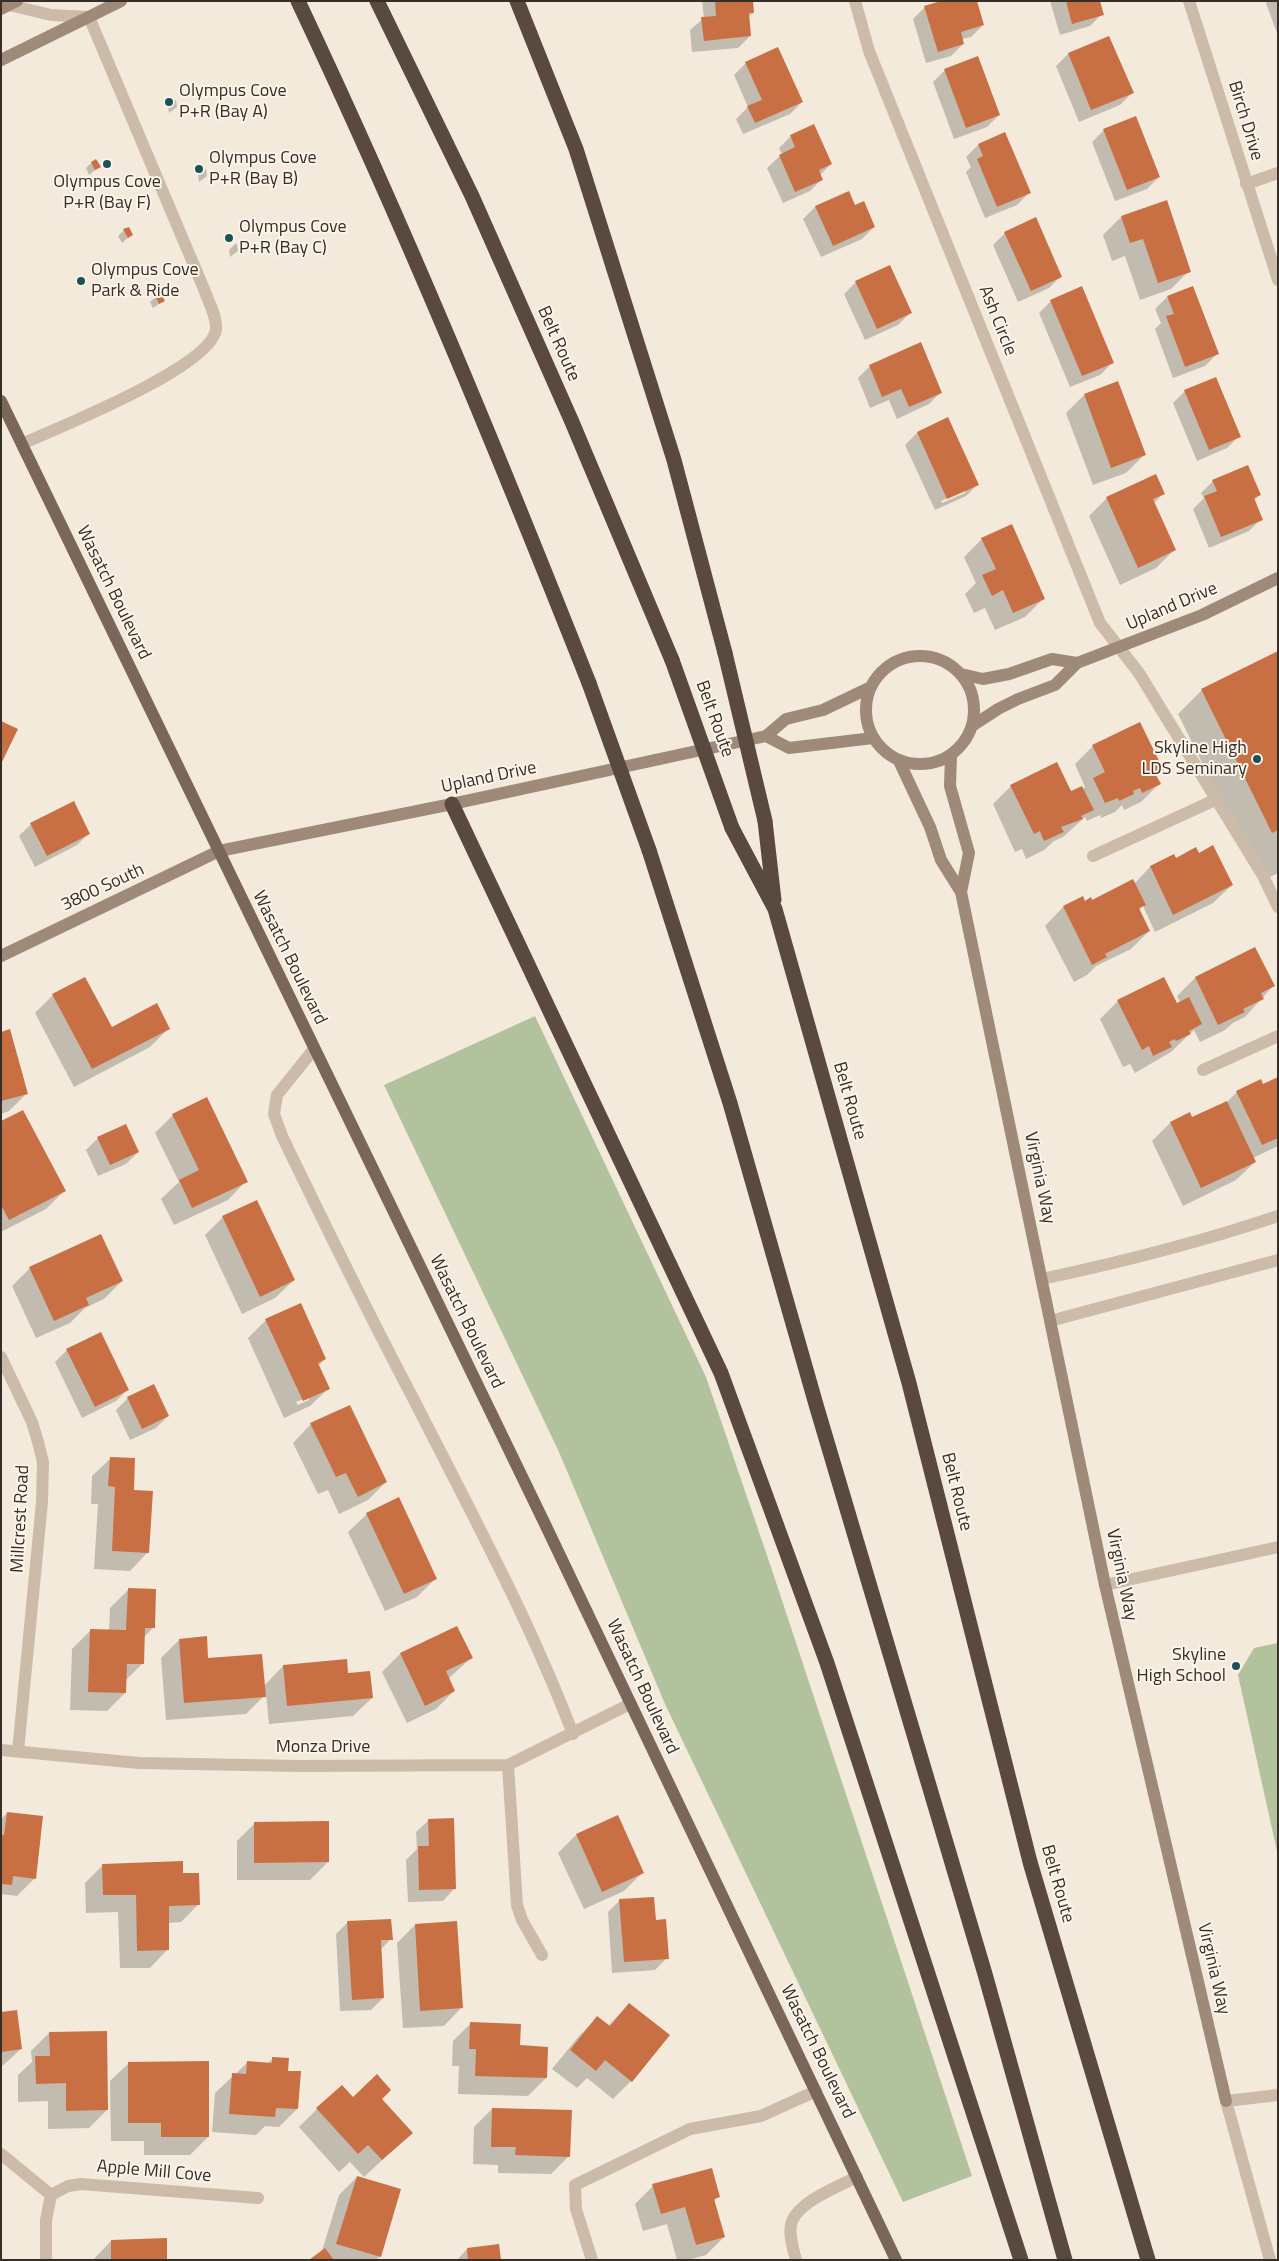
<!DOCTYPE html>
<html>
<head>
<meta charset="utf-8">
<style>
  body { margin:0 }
  #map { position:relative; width:1279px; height:2261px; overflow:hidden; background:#f3eadc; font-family:"Titillium Web",sans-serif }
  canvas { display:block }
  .frame { position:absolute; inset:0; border:2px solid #382e28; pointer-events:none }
</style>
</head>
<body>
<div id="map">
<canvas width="1279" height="2261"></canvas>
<div class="frame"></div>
</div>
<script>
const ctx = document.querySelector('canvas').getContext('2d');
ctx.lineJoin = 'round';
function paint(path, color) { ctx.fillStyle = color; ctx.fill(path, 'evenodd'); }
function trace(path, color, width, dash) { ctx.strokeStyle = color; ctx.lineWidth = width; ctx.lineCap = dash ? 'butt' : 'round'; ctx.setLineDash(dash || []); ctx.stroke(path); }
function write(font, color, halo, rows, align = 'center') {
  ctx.font = font + ' "Titillium Web",sans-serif'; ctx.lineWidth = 4; ctx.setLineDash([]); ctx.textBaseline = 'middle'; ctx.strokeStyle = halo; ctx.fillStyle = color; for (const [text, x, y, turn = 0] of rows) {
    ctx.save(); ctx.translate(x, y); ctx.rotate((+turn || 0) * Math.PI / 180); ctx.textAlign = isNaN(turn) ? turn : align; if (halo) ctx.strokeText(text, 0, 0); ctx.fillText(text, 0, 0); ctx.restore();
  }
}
paint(new Path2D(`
  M535 1016 706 1377 773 1573 972 2176 903 2202 665 1704 559 1452 384 1085Z
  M1278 1643V1856L1238 1675 1254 1648Z`), '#b2c29c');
paint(new Path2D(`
  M702 1H752L753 13 748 17 750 36 738 48 692 52 690 30 704 18Z
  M1050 1H1099L1102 14 1090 26 1060 35Z
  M1267 1H1278V36L1266 3Z
  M925 7 983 25 971 37 962 39 963 44 951 56 926 63 913 19Z
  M1109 37 1132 93 1120 105 1079 122 1056 66 1068 54Z
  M746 63 802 102 790 114 743 134 736 119 748 107 734 75Z
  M945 70 999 115 987 127 954 139 933 82Z
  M174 100H176L177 107 169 113 168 106Z
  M1104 130 1159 177 1147 189 1115 201 1092 142Z
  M791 136 831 164 820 175 822 179 810 191 783 203 767 168 782 154 779 148Z
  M978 145 1029 193 1017 205 985 218 966 172 971 167 966 157Z
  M91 163 99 167 89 175 86 168Z
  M204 169H206L207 176 199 182 198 175Z
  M848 193 854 207 874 227 862 239 821 257 803 219 815 207Z
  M1121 217 1189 271 1171 289 1140 300 1125 256 1112 261 1103 235Z
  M124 230 131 235 122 243 118 236Z
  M1005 233 1061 276 1049 288 1018 302 993 245Z
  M235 244H237L238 251 230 257 229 250Z
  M856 282 910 313 898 325 865 340 844 294Z
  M160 294 163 301 153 308 150 302Z
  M1167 297 1217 354 1205 366 1173 378 1155 329 1161 323 1155 309Z
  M1051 301 1112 363 1100 375 1070 387 1039 313Z
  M870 366 941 392 929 404 897 419 889 400 870 408 858 378Z
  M1185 391 1239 436 1227 448 1197 461 1173 403Z
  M1084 395 1144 455 1126 473 1093 485 1066 413Z
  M948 419 978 484 966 496 935 510 905 445 917 433ZM965 490V493L942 503 941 501Z
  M1213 481 1259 495 1254 501 1261 519 1249 531 1209 548 1193 509 1204 498 1201 493Z
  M1164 493 1153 504 1174 550 1156 568 1120 585 1089 516 1107 498Z
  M982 539 1043 599 1025 617 995 630 985 608 974 613 965 594 976 583 964 557Z
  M1278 652V873L1268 878 1248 856 1178 714 1202 690Z
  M1093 746 1162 771 1156 777 1159 784 1141 802 1124 810 1122 805 1115 812 1101 818 1100 815 1087 821 1085 817 1063 837 1054 841 1044 850 1026 859 1022 849 1015 852 993 804 1011 786 1070 793 1083 790 1085 787 1075 764Z
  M31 824 89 833 77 845 35 867 19 836Z
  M1198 854 1232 885 1213 903 1155 932 1143 906 1139 910 1149 931 1131 949 1096 966 1087 975 1074 982 1045 926 1063 907 1082 898 1084 902 1092 901 1134 884 1150 867 1174 856 1175 859Z
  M1255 948 1273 986 1245 1017 1233 1023 1225 1030 1200 1042 1194 1030 1171 1052 1135 1073 1130 1064 1123 1067 1100 1019 1118 1001 1176 1005 1180 1002 1177 996 1195 978Z
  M53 995 112 1029H168L150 1047 74 1087 35 1013Z
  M1 1033 27 1093 9 1111 1 1114Z
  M1278 1078V1146L1253 1158 1255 1162 1236 1180 1183 1206 1152 1141 1170 1123 1190 1114 1192 1119 1226 1103 1237 1092 1262 1086Z
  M173 1115 246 1181 228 1200 174 1225 161 1199 179 1182 155 1133Z
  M1 1123 64 1191 46 1209 1 1232Z
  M98 1138 138 1152 126 1164 98 1176 86 1150Z
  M223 1217 294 1280 275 1298 242 1314 205 1235Z
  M30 1268 122 1281 104 1299 85 1308 70 1323 36 1338 12 1286Z
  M266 1320 325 1359 318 1366 329 1388 310 1406 284 1418 248 1338ZM309 1397V1400L298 1405 296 1402Z
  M67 1350 128 1389 116 1401 82 1418 55 1362Z
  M128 1398 168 1416 156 1428 130 1440 116 1410Z
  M311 1424 386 1482 368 1500 339 1514 328 1490 318 1494 293 1443Z
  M111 1458 132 1491 148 1552 130 1571 94 1569 98 1504H91L92 1476Z
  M367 1514 435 1579 417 1597 385 1611 348 1532Z
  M128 1590 153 1628 144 1637 143 1663 125 1681V1693L107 1711 70 1710 72 1649 90 1631H109L110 1608Z
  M179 1640 207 1659 264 1686 283 1666 347 1675 372 1698 353 1716 269 1724 266 1694 246 1714 166 1720 161 1658Z
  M400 1654 471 1658 448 1679 454 1691 436 1709 407 1723 382 1672Z
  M7 1813 35 1878 17 1896 1 1894V1819Z
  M429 1820 455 1888 443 1901 408 1902 406 1860 417 1849 416 1832Z
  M255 1823 328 1862 310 1880H237V1841Z
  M576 1835 642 1873 624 1891 584 1909 558 1853Z
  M103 1865 182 1875 199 1904 181 1922 168 1923V1949L150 1968H120L118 1912 86 1913 85 1883Z
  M620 1900 655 1921 667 1958 655 1970 612 1973 608 1912Z
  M348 1922 391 1939 380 1950 383 1998 371 2010 340 2011 336 1934Z
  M415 1925 462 2007 444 2026 403 2028 397 1943Z
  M629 2004 631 2081 613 2099 587 2078 577 2088 552 2069 579 2036 597 2018 608 2026Z
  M1 2013 21 2049 1 2067Z
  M471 2023 519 2047 546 2078 528 2096 458 2094 459 2066H452L453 2041Z
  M49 2033 107 2110 89 2128 48 2129V2101L18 2102V2075L32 2062 31 2051Z
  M273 2058 287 2072 297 2109 279 2127 265 2126 256 2135 212 2132 215 2093 248 2062 267 2064Z
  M129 2063 208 2137 190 2155H144V2141H111L110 2081Z
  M353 2098 380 2099 411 2133 364 2177 350 2162 339 2172 299 2127 317 2109Z
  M492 2109 569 2156 551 2174 498 2173V2165L473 2164 474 2127Z
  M357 2177 380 2256 376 2260H311L322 2251 339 2195Z
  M653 2186 719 2196 713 2202 724 2237 706 2255 688 2260H677L667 2224 643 2231 635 2204Z
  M111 2241 166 2260H93Z
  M467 2249 500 2260H457Z`), '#0003');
paint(new Path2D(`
  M715 1H753L754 13H749L751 36 704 41 701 17 716 16Z
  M941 1H977L984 25 961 32 964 44 938 52 924 6Z
  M1066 1H1100L1104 15 1072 24Z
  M1109 36 1134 93 1091 110 1068 53Z
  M778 47 803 102 755 123 747 106 762 100 745 62Z
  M978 56 1000 115 966 128 944 69Z
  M1136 116 1160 177 1127 190 1103 129Z
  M814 124 832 164 819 170 823 180 795 192 779 155 795 147 790 135Z
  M1005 132 1031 193 997 207 977 159 983 156 978 144Z
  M96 159 101 167 95 170 91 162Z
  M849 191 855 205 864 201 875 227 833 246 815 206Z
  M1167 200 1191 272 1158 283 1143 239 1130 243 1121 216Z
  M1036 217 1062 277 1031 291 1004 232Z
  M129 227 133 235 128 238 123 229Z
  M890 265 912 313 877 329 855 281Z
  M1082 286 1114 363 1082 376 1050 300Z
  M1193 286 1219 354 1185 367 1166 316 1174 314 1167 296Z
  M160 292 165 301 159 304 155 295Z
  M921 342 942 393 909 407 901 389 882 397 869 365Z
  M1216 377 1241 437 1209 450 1184 390Z
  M1118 381 1146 455 1111 468 1084 394Z
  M948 417 979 485 947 499 917 432Z
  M1248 465 1261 495 1254 498 1263 520 1221 537 1204 496 1217 491 1212 480Z
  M1156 474 1165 494 1153 499 1176 550 1138 568 1106 497Z
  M1012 524 1045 599 1013 613 1003 590 992 596 982 575 996 569 981 538Z
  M1278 651V830L1272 833 1201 689Z
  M1 721 18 729 1 764Z
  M1140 722 1164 771 1156 775 1161 784 1142 793 1140 788 1133 791 1134 794 1119 801 1118 798 1105 803 1093 778 1105 772 1092 745Z
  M1057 762 1071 791 1082 786 1094 810 1081 816 1083 819 1061 827 1064 832 1044 841 1040 831 1034 834 1010 785Z
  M74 801 90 834 47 856 30 823Z
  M1213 845 1233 885 1173 915 1150 866 1174 854 1176 858 1196 847 1199 853Z
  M1133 879 1146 905 1139 908 1150 931 1105 954 1107 957 1092 965 1063 906 1083 896 1085 901 1091 897 1092 900Z
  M1255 947 1275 986 1261 993 1264 999 1243 1009 1245 1012 1218 1025 1195 977Z
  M85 977 112 1027 157 1003 170 1029 92 1069 52 994Z
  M1164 977 1177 1003 1189 997 1202 1024 1189 1031 1191 1034 1176 1041 1175 1039 1169 1042 1172 1047 1153 1056 1149 1046 1142 1050 1117 1000Z
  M10 1029 28 1094 1 1101V1032Z
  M1278 1077V1138L1262 1145 1236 1091 1261 1079 1263 1084Z
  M207 1097 248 1182 192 1208 179 1180 199 1170 172 1114Z
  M1227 1101 1256 1162 1201 1188 1170 1122 1190 1112 1192 1117Z
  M23 1110 66 1191 9 1220 1 1205V1121Z
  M126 1124 139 1152 110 1165 97 1137Z
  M257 1200 295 1280 260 1297 222 1216Z
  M101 1234 123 1281 86 1298 89 1305 54 1321 29 1267Z
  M301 1303 326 1359 318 1363 330 1389 303 1401 265 1319Z
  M101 1332 129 1390 95 1407 66 1349Z
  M154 1384 169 1416 142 1429 127 1397Z
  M350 1405 387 1482 358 1497 346 1473 336 1477 310 1423Z
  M110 1457 135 1458 134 1490 153 1491 149 1553 112 1551 115 1487 108 1486Z
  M399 1497 437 1579 404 1594 366 1513Z
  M128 1588 156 1589 155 1628H145L144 1664H127L126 1693 88 1692 90 1629 126 1630Z
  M457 1626 473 1658 446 1671 455 1691 425 1706 400 1653Z
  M207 1636 208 1658 262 1654 266 1697 184 1703 179 1639Z
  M347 1659 348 1673 370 1671 373 1698 287 1706 283 1665Z
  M7 1812 43 1816 36 1879 13 1876 12 1885 1 1884V1835H4Z
  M618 1815 644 1873 602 1892 576 1834Z
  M454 1818 456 1889 419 1890 418 1846H429L428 1819Z
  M329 1821V1862L254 1863V1822Z
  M183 1861V1873H199L200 1905 169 1906V1950L137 1951 136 1895H103L102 1864Z
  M654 1897 656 1920 666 1919 669 1959 624 1962 619 1899Z
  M391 1919 393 1940H381L384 1998 352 2000 347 1921Z
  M457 1921 463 2008 420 2011 415 1924Z
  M629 2003 670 2035 632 2082 605 2060 596 2071 570 2050 597 2016 610 2026Z
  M17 2010 22 2049 1 2052V2012Z
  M470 2022 521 2024 520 2045 548 2047 547 2078 475 2076 476 2049H469Z
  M107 2031 108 2110 66 2111V2083L36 2084 35 2056H50L49 2032Z
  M272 2057 289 2058 288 2071H301L298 2109 276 2108 275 2117 229 2114 232 2073 246 2074 247 2061 272 2063Z
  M209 2061V2137H161V2123H128V2062Z
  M377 2074 391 2090 382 2099 413 2133 382 2160 368 2145 358 2154 316 2108 342 2085 353 2097Z
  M492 2108 572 2110 570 2157 515 2155 516 2147H491Z
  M712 2168 720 2197 714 2199 725 2237 696 2245 685 2207 661 2214 652 2184Z
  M357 2176 401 2189 381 2257 336 2244Z
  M167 2238V2260H111V2240Z
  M499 2244 501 2260H468L467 2248Z
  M325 2248 334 2260H309Z`), '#c96f44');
trace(new Path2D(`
  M9 5 51 15 89 17
  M22 444C57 428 212 367 216 329 217 316 208 301 204 289L89 17
  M314 1049 277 1095 274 1114 282 1136C325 1225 368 1313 414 1400 470 1510 529 1619 573 1734
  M1042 1279C1122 1262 1201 1242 1278 1216
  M1050 1321 1278 1260
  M1105 1585 1278 1547
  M1226 2101 1278 2095
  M592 2260 576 2209 575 2185 690 2129 761 2116 816 2091`), '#cbbba8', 12);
trace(new Path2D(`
  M855 1 869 51 1100 623 1139 673 1262 874 1278 907
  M1189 1 1278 280
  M1246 184 1278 173
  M1093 856 1217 799
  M1203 1070 1278 1036
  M1 1357 32 1422 38 1442 43 1462 42 1502 18 1751
  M1 1750 139 1763 300 1766 508 1765 630 1704
  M508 1765 517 1905 522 1920 542 1955
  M1226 2101 1270 2260
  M1 2154 51 2195
  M46 2260V2220L51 2195 68 2186 81 2184 258 2198
  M796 2260C793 2248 789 2237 791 2225 795 2203 839 2186 857 2177`), '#cbbba8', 12);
trace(new Path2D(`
  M1 9 17 1
  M1 60 121 1
  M866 710a54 54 0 1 1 108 0a54 54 0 1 1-108 0Z
  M961 674 983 679 1009 674 1052 659 1077 663
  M972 726 998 709 1018 699 1055 685 1077 663 1202 615 1278 578
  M766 736 789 748 873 738
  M951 755 950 786 969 853 961 892
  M899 761 930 827 941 860 961 892 1105 1585 1226 2101
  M1 956 219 851 452 804 766 736 786 719 823 710 871 687`), '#9f8a79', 12);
trace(new Path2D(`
  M1 401 544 1522 896 2260`), '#7a6759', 12);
trace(new Path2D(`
  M298 1C404 225 498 453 589 683
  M377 1 472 196 572 422 672 660
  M517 1 576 149 674 460 725 653
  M452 804 721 1373 827 1663 1021 2260
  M765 821 774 900
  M732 828 775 909 909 1383 1030 1862 1148 2260
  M649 850 730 1103 817 1408 985 1974 1065 2260`), '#59493f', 15);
trace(new Path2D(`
  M725 653 765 821
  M672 660 732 828
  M589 683 649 850`), '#59493f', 15);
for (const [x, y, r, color] of [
  [169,102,5,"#1d515a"],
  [107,164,5,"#1d515a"],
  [199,169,5,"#1d515a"],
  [229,238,5,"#1d515a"],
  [81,281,5,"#1d515a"],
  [1257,759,5,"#1d515a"],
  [1236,1666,5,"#1d515a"]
]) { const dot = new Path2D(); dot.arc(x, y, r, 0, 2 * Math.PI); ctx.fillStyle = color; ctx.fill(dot); trace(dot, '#faf4e9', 2); }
write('18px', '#382e28', '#faf4e9', [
  ["Olympus Cove",179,92],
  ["P+R (Bay A)",179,113],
  ["Olympus Cove",209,159],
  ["P+R (Bay B)",209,180],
  ["Olympus Cove",107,183,"center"],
  ["P+R (Bay F)",107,204,"center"],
  ["Olympus Cove",239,228],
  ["P+R (Bay C)",239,249],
  ["Olympus Cove",91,271],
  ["Park & Ride",91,292],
  ["Skyline High",1247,749,"right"],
  ["LDS Seminary",1247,770,"right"],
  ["Skyline",1226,1656,"right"],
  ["High School",1226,1677,"right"]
], 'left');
write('18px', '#382e28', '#faf4e9', [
  ["Birch Drive",1245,121,73],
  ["Ash Circle",997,321,68],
  ["Belt Route",558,344,66],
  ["Wasatch Boulevard",113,593,64],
  ["Upland Drive",1172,607,-23],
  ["Belt Route",714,719,70],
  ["Upland Drive",489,778,-12],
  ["3800 South",103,888,-25],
  ["Wasatch Boulevard",289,958,64],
  ["Belt Route",849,1101,74],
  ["Virginia Way",1039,1178,78],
  ["Wasatch Boulevard",466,1322,64],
  ["Belt Route",956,1492,76],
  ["Millcrest Road",21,1519,-87],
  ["Virginia Way",1121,1575,78],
  ["Wasatch Boulevard",642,1687,65],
  ["Monza Drive",323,1748],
  ["Belt Route",1057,1884,74],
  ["Virginia Way",1213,1969,77],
  ["Wasatch Boulevard",817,2052,64],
  ["Apple Mill Cove",154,2172,5]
]);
</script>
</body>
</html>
